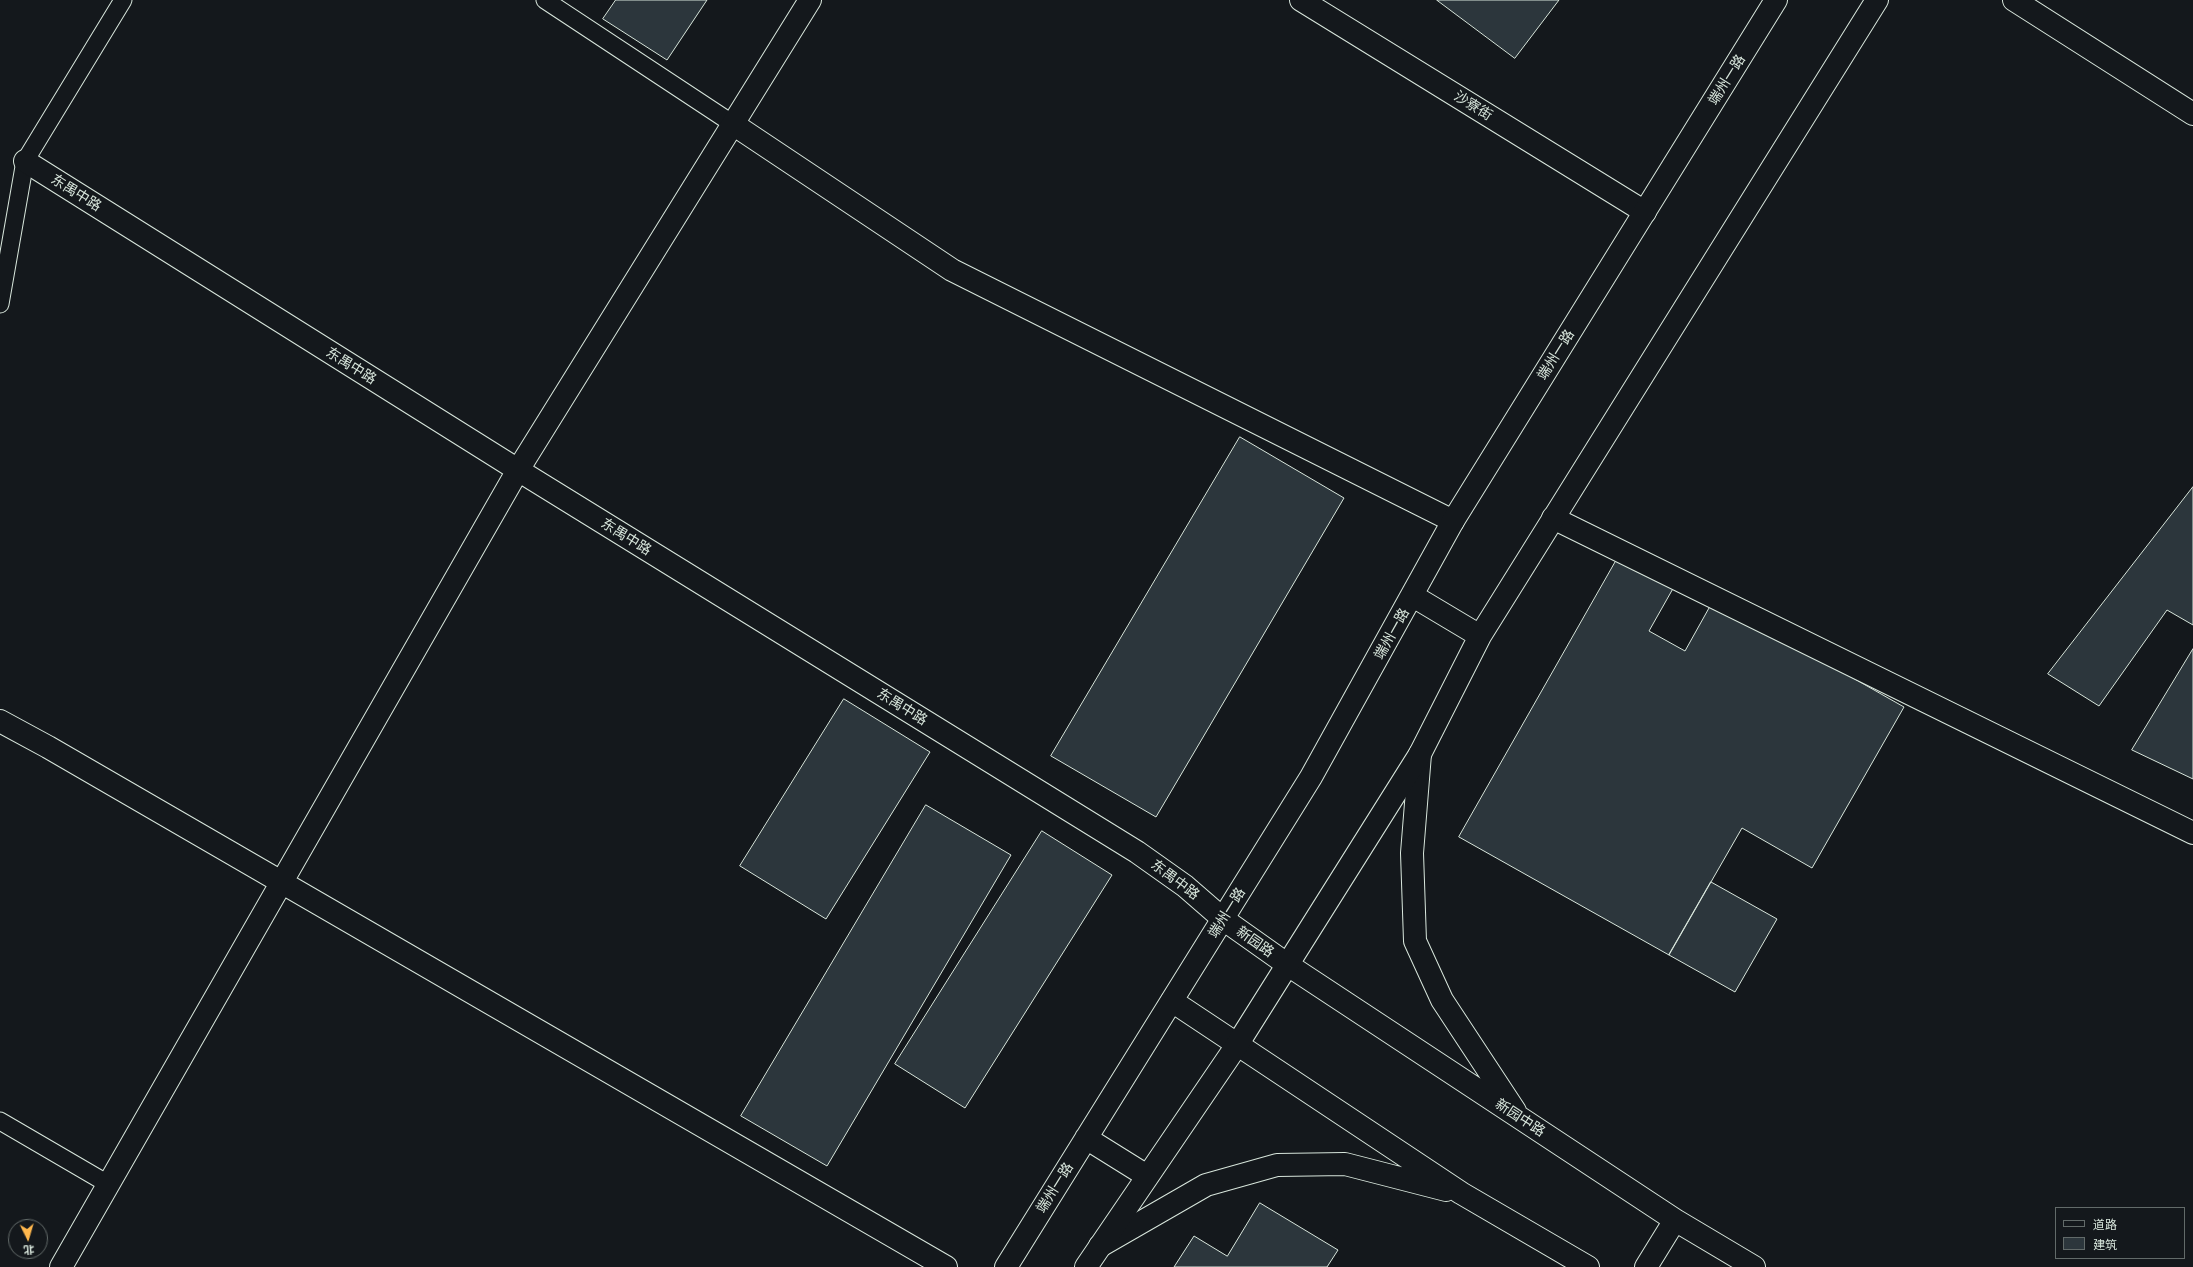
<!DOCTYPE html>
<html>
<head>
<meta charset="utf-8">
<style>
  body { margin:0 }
  #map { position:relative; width:2193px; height:1267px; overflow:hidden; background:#14181c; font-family:Mulish,"Noto Sans SC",sans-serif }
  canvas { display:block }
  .legend { position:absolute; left:2055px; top:1207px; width:130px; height:52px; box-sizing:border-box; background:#14181c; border:1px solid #626a69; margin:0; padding:5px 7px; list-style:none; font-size:12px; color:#d8e6dc }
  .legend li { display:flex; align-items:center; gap:8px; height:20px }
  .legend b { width:20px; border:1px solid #626a69 }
  .north { position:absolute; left:8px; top:1219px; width:40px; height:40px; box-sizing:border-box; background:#14181c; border:1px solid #626a69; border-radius:50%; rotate:175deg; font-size:11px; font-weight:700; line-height:16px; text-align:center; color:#d8e6dc }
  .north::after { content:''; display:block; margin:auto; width:14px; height:18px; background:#ffb74d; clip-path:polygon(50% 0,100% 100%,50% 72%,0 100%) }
</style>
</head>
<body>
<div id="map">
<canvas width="2193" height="1267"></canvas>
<ul class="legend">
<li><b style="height:5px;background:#14181c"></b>道路</li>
<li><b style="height:11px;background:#2c363c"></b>建筑</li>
</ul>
<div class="north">北</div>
</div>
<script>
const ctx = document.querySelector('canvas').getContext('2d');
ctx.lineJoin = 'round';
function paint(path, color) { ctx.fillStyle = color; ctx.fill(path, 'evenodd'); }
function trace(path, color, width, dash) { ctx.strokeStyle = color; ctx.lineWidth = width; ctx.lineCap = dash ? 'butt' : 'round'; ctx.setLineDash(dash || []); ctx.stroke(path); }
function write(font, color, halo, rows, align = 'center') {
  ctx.font = font + ' Mulish,"Noto Sans SC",sans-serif'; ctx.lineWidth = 3; ctx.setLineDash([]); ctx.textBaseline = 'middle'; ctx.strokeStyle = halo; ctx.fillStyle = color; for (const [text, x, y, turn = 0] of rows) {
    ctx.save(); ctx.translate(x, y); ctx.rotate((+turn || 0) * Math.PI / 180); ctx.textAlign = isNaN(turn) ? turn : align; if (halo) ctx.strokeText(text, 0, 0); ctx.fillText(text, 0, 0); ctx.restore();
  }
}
const building = new Path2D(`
  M616 0H707L667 60 603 19Z
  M1437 0H1559L1515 58Z
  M1240 437 1344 498 1156 817 1051 756Z
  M2193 487V625L2167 610 2099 706 2048 674Z
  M1620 554 1675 585 1649 631 1685 651 1714 599 1904 707 1812 868 1742 828 1669 955 1459 837Z
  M2193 649V779L2132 750Z
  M844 699 930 752 826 919 740 866Z
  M926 805 1011 855 827 1166 741 1116Z
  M1042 831 1112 875 965 1108 895 1064Z
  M1711 882 1777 919 1735 992 1669 955Z
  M1260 1203 1338 1250 1327 1267H1174L1194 1236 1227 1256Z`);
paint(building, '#2c363c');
trace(building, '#d8e6dc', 1);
const service = new Path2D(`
  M545 0 733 124
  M0 304 25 161 123 0
  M0 1121 108 1184`);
const minor = new Path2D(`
  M1301 0 1645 212
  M2014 0 2193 114
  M733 124 952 270 1453 521
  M25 161 518 470 1137 852 1185 886 1223 919
  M1553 518 2193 833
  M0 721 48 747 946 1267
  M61 1267 518 470 810 0`);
const secondary = new Path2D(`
  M1420 754 1412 853 1415 941 1442 1000 1515 1111
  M1223 919 1288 965 1675 1220 1754 1267
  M1172 1001 1461 1193 1588 1267
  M1100 1246 1206 1185 1277 1165 1345 1164 1446 1190
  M1646 1267 1675 1220`);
const primary = new Path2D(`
  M1413 596 1480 636
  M1086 1138 1147 1176
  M1006 1267 1311 777 1453 521 1776 0
  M1086 1267 1237 1045 1420 754 1480 636 1877 0`);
trace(service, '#d8e6dc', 19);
trace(minor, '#d8e6dc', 24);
trace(secondary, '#d8e6dc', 24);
trace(primary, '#d8e6dc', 24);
trace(service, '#14181c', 17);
trace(minor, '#14181c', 22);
trace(secondary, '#14181c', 22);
trace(primary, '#14181c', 22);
write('14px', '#d8e6dc', '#14181c', [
  ["端州一路",1727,80,-58],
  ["沙寮街",1473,106,32],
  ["东禺中路",76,193,32],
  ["端州一路",1556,355,-58],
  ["东禺中路",351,366,32],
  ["东禺中路",626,537,32],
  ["端州一路",1392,634,-61],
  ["东禺中路",902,707,32],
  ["东禺中路",1175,880,37],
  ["端州一路",1227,913,-58],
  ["新园路",1255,942,35],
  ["新园中路",1520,1118,33],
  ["端州一路",1055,1188,-58]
]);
</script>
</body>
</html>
